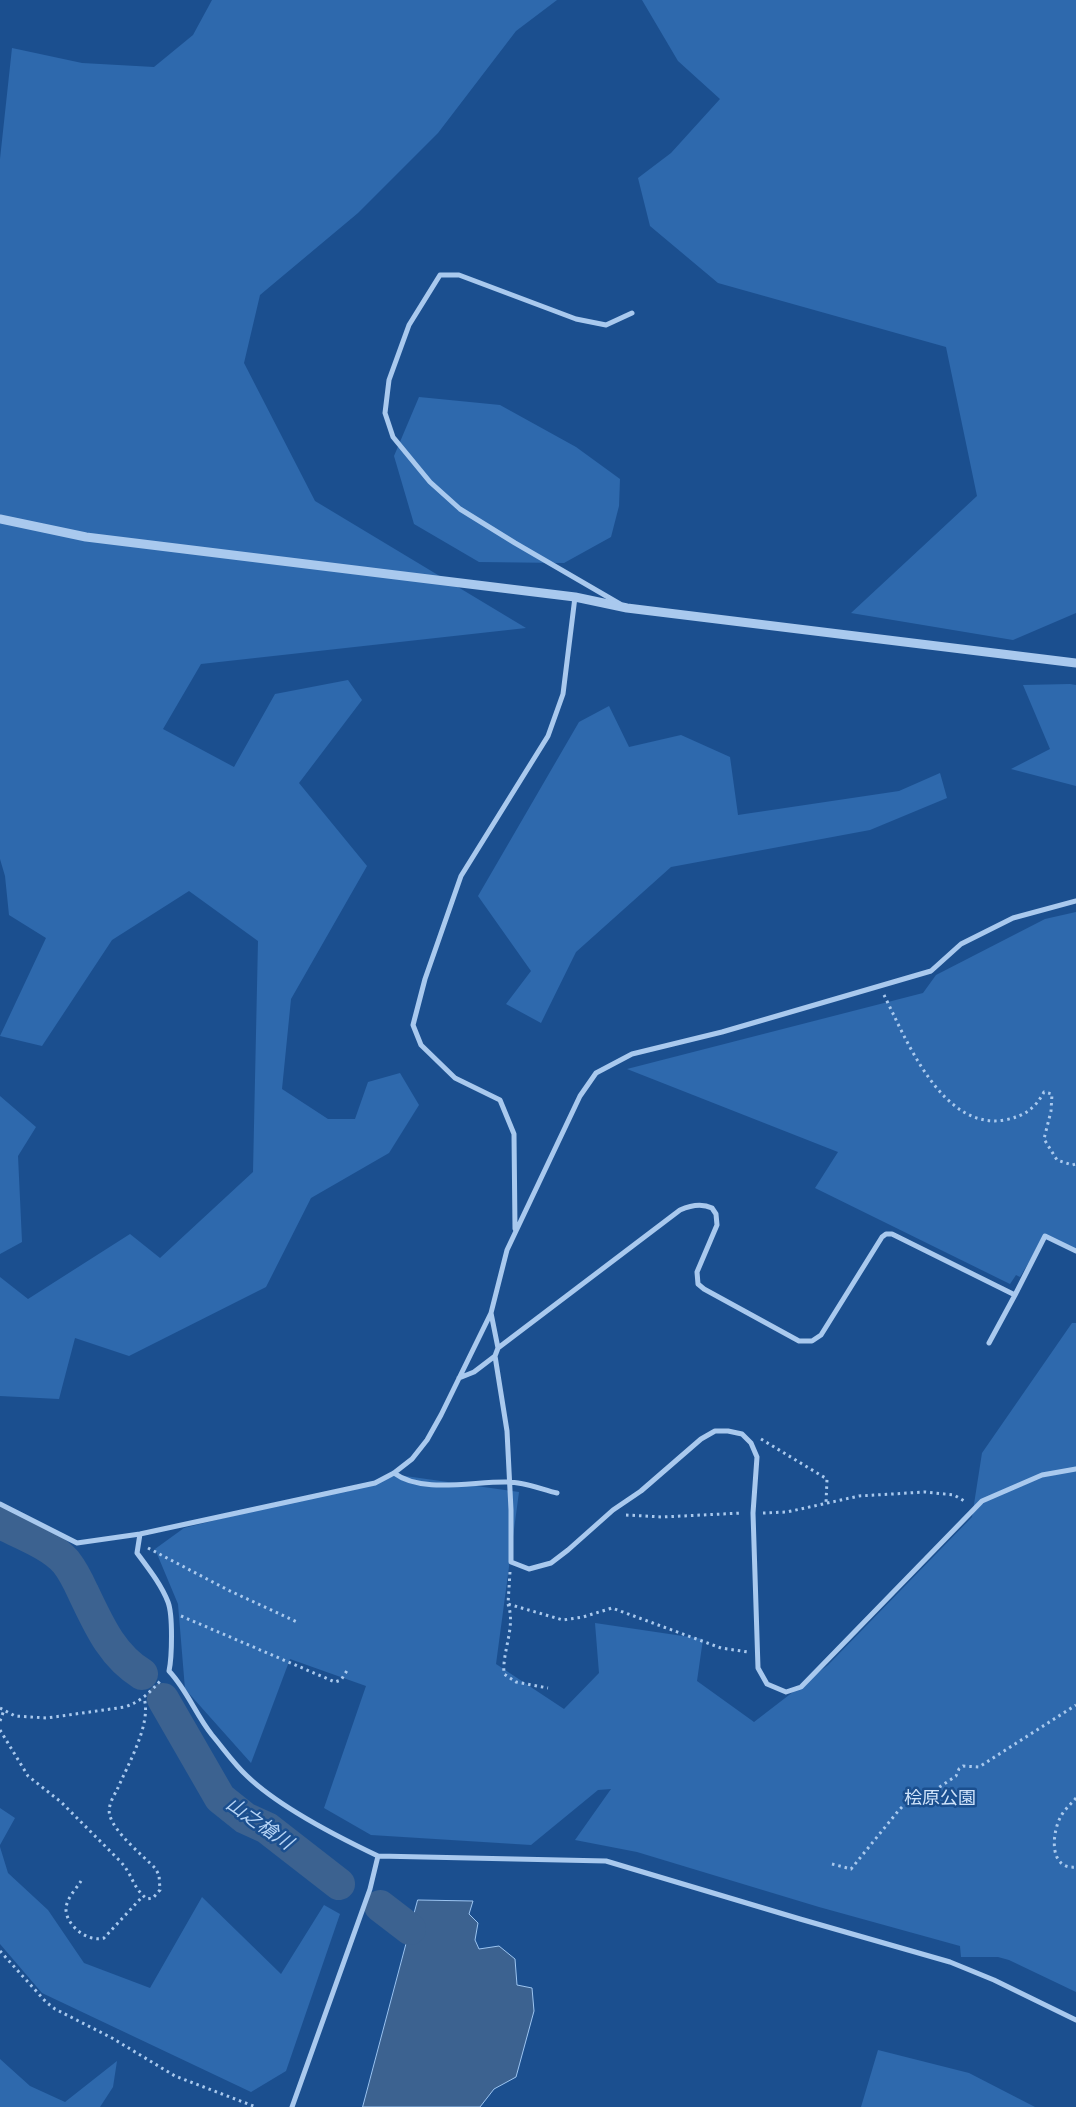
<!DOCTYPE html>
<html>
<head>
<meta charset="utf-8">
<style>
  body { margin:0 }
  canvas { display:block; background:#1b4f8f }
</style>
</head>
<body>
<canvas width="1076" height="2107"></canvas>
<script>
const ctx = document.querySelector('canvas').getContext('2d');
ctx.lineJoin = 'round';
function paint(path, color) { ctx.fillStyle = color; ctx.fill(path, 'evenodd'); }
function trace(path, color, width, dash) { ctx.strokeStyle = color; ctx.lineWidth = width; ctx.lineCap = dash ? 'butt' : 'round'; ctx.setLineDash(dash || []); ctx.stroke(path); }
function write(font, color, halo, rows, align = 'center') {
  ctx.font = font + ' "Noto Sans","Noto Sans JP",sans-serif'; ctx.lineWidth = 5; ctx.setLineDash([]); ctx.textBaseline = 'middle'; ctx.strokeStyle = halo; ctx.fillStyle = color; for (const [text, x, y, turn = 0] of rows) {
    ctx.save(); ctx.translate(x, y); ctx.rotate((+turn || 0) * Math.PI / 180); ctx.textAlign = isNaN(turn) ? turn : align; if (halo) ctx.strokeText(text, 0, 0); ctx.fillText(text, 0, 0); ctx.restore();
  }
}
paint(new Path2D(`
  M212 0H557L516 31 438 133 358 213 260 295 244 363 315 501 526 628 201 664 163 729 234 767 275 694 348 680 362 700 299 783 367 866 291 999 282 1089 328 1119H355L368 1082 400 1073 419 1105 389 1153 311 1198 266 1287 129 1356 75 1338 59 1399 0 1396V1277L28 1299 130 1234 160 1258 253 1172 258 941 189 891 112 940 42 1046 0 1036 46 938 9 915 5 876 0 859V159L12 48 82 63 154 67 193 35Z
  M642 0H1076V613L1013 640 851 613 977 496 946 347 718 283 650 226 638 178 671 153 720 99 678 61Z
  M419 397 500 405 576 447 620 479 619 506 611 537 564 563 479 562 414 524 394 456Z
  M1070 684 1076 685V786L1011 769 1050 749 1023 685Z
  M609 706 629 747 681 735 730 757 738 815 899 791 940 773 947 798 870 830 671 867 576 952 541 1023 506 1004 531 971 478 896 579 722Z
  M1076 912V1251L1045 1236 1020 1277 1016 1275 1010 1284 815 1188 838 1152 627 1069 923 993 936 975 1045 919Z
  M0 1096 36 1127 18 1156 22 1242 0 1254Z
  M1072 1323H1076V1992L1009 1960 998 1957H961L960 1946 819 1907 637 1852 575 1840 611 1789 598 1790 531 1845 371 1835 324 1808 366 1686 290 1659 251 1763 185 1689 178 1604 155 1549 184 1528 398 1475 519 1492 496 1664 564 1709 599 1673 595 1623 703 1639 697 1681 754 1722 828 1665 972 1517 982 1453Z
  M0 1808 15 1818 0 1845Z
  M0 1847 8 1873 48 1910 84 1963 150 1988 202 1897 281 1974 324 1905 340 1914 286 2071 251 2092 42 1993 0 1944Z
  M878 2050 969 2073 1035 2107H861Z
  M0 2059 30 2086 65 2102 117 2061 113 2087 100 2107H0Z`), '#2e69ad');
const water = new Path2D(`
  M418 1900 473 1901 469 1914 478 1923 475 1940 479 1949 499 1946 515 1959 517 1985 532 1988 534 2011 516 2077 494 2089 480 2107H363Z`);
paint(water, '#3c6290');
trace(water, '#9cc4f0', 1);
trace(new Path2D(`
  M0 1523C20 1533 52 1545 66 1562 73 1571 78 1581 83 1592 98 1623 111 1655 142 1674
  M163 1699 220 1798 245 1818 267 1828 339 1884
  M380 1906 410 1929`), '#3c6290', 32);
trace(new Path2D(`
  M884 995C906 1039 942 1131 1005 1120 1024 1116 1035 1109 1044 1092L1052 1094 1051 1111 1044 1139 1057 1160 1072 1165 1076 1164
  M761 1439 827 1479 826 1503
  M763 1513 787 1512 859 1496 925 1492 954 1495 966 1502
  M626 1515 662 1517 742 1513
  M148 1548 228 1590 297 1622
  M510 1572 508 1604 563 1620 583 1617 612 1608 721 1648 748 1652
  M508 1604C516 1627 502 1651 504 1674L516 1682 548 1688
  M181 1616 335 1682 341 1680 348 1669
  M0 1708 15 1716 47 1718 125 1707C142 1701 150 1692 162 1679
  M0 1721 4 1710
  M0 1730 28 1776 61 1802 120 1861C133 1875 132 1887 147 1899L153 1898 160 1890 159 1875 155 1868C142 1855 115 1833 110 1816 107 1807 113 1797 117 1790 127 1766 152 1724 144 1698
  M1076 1798C1071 1804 1065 1809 1061 1816 1052 1832 1048 1870 1076 1867
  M832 1864 851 1869 899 1810 910 1799 935 1790 956 1776 959 1769 963 1766 979 1767 1076 1705
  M81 1881C76 1889 67 1898 66 1908 65 1925 88 1943 104 1938L143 1896
  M0 1951 46 2002 55 2009 112 2038 175 2076 256 2107`), '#a9c9ee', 3, [2.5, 4]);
trace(new Path2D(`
  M620 604 515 543 460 509 430 482 393 437 385 413 389 380 409 325 440 275H459L576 319 606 325 632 313
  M515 1229 514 1134 500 1100 455 1078 421 1045 413 1025 425 979 461 876 548 736 563 694 575 597
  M1015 1295 1045 1236 1076 1251
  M491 1313 498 1348 495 1356 507 1431 511 1510V1562L529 1569 551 1563 568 1550 613 1510 641 1491 701 1439 715 1431H728L742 1434 751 1443 757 1457 753 1513 758 1668 767 1684 786 1692 801 1687 982 1501 1042 1475 1076 1469
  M498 1348 680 1210C691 1205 702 1203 712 1208L716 1214 717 1225 697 1272 698 1284 704 1289 799 1341H812L821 1335 882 1237 886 1234H892L1015 1295 989 1343
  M459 1378 474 1372 495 1356
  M394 1473C422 1494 474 1481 508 1482 524 1482 541 1489 557 1493
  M0 1504 77 1543 140 1534 375 1483 394 1473 412 1459 427 1440 441 1415 491 1313 507 1250 580 1096 596 1073 632 1054 722 1032 931 971 961 944 1013 918 1076 901
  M140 1534 137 1553C148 1568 161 1584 168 1602 173 1615 172 1657 169 1671 187 1690 196 1715 212 1735 223 1748 234 1764 247 1776 278 1806 338 1837 378 1856L606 1861 800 1919 950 1962 994 1980 1076 2020
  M292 2107 370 1889 378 1856`), '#a9c9ee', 5);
trace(new Path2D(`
  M0 519 86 537 575 597 627 608 1076 663`), '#a9c9ee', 9);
write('18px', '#cfe3fa', '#1b4f8f', [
  ["桧原公園",940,1799]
]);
write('italic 19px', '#b5d3f5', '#1b4f8f', [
  ["山之槍川",259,1824,35]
]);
</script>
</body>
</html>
